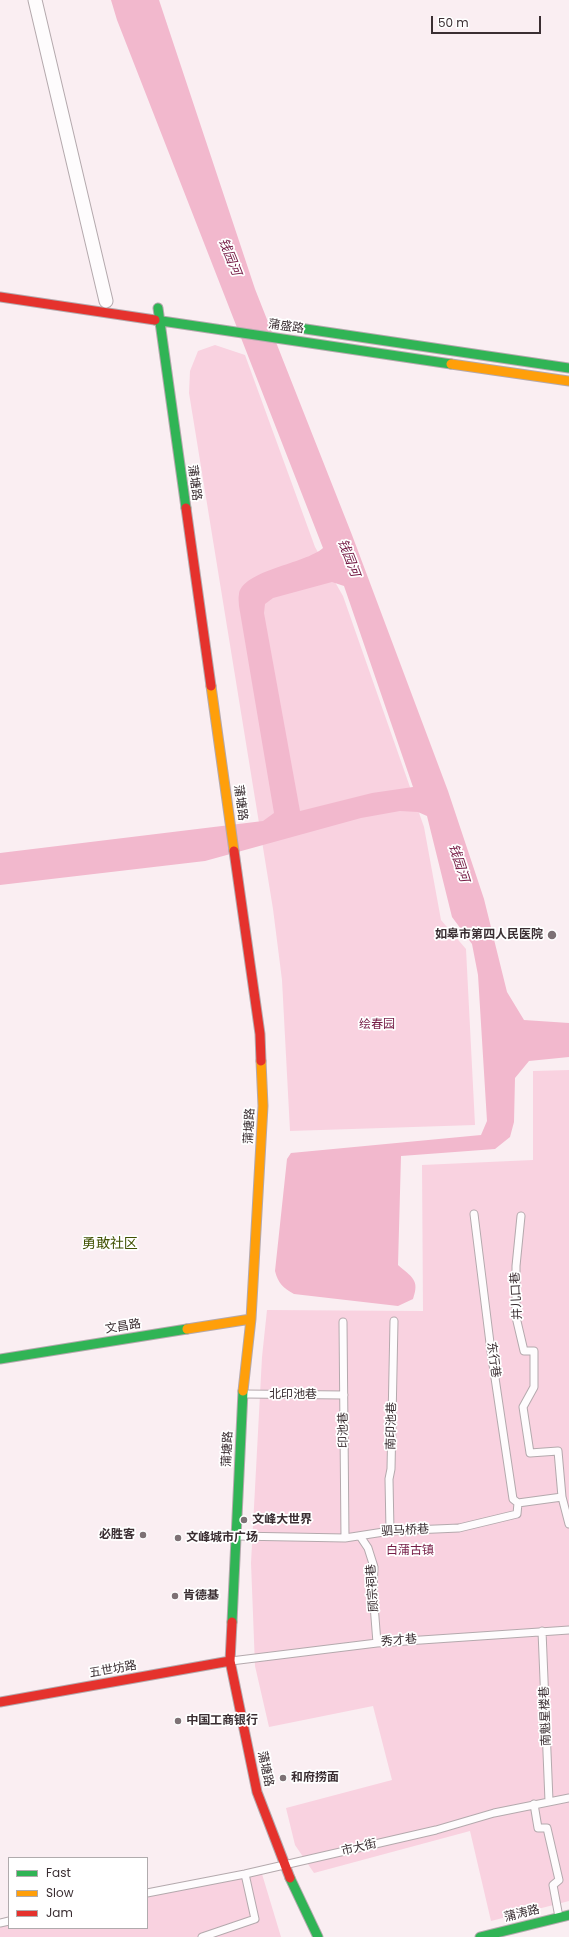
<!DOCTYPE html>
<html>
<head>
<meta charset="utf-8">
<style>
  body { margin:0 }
  #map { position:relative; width:569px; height:1937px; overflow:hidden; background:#faeef2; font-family:Poppins,sans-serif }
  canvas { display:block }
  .legend { position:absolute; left:8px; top:1857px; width:140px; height:72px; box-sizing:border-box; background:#fff; border:1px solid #b0abad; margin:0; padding:5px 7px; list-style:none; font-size:12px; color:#3a2e32 }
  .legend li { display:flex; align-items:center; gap:8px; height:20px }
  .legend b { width:20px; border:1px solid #b0abad }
  .scale { position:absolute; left:431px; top:16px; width:110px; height:18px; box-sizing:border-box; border:2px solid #3a2e32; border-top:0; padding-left:5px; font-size:12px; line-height:14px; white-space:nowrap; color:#3a2e32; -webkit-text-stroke:3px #fff; paint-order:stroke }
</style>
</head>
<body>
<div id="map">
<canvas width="569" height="1937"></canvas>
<ul class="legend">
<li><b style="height:5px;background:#30b455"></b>Fast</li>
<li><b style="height:5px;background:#ff9f0a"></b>Slow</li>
<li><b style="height:5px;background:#e5322d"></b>Jam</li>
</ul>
<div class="scale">50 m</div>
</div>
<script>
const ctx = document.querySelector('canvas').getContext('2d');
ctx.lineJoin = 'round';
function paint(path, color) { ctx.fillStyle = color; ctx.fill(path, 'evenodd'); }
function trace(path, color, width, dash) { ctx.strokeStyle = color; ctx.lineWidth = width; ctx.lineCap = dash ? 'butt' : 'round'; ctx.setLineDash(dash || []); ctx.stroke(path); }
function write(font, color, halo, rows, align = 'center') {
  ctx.font = font + ' Poppins,"Noto Sans SC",sans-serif'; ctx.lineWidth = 3.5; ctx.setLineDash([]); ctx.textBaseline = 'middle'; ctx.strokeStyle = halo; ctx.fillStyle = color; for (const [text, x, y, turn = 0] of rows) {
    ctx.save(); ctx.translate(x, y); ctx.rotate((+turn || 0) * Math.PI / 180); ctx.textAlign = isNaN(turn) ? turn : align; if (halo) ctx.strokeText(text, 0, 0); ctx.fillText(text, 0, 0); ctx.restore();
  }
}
paint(new Path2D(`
  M215 345 245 355 315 547 343 596 424 827 441 920 466 949 475 1125 290 1131 282 980 273 909 189 393 190 371 198 351Z
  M569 1070V1901L491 1921 470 1831 314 1873 295 1845 286 1808 392 1780 373 1706 269 1727 255 1666 251 1563 262 1357 267 1310 423 1311 422 1165 533 1160V1071Z
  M262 1874 281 1937H0V1927L9 1925V1928H147V1897Z`), '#f9d2e0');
paint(new Path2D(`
  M111 0H159L255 289 352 535 448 791 484 899 507 992 524 1020 569 1023V1057L529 1061 515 1078 514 1122 510 1137 495 1149 401 1156 398 1265C412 1277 420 1280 413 1299L398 1306 294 1294C283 1288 278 1283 275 1271L287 1159 291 1153 481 1135 487 1121 478 975 472 944 452 917 427 816 418 812 400 811 361 818 205 861 0 885V853L263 821 274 813 239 606C239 603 238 598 239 594 243 570 305 564 323 548L117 20ZM332 582 344 586 413 787 372 793 300 811 264 613 265 604 273 598Z`), '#f2b8cd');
const lane = new Path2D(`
  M474 1214 491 1351 513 1499 518 1503
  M521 1216 516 1266V1317L524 1351H534V1387L523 1407 530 1453 558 1451 562 1497 569 1524
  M343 1322 345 1538
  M244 1394 344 1395
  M390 1531 389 1479 391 1469 394 1321
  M236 1536 345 1538 390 1531 459 1528 517 1514 518 1503 562 1497
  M360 1536 368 1548 374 1567 373 1592 377 1643
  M542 1631 549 1801
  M231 1661 377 1643 569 1630
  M534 1804 538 1828H547L559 1880 553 1885 559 1917
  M147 1893 245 1874 436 1830 494 1813 569 1798
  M0 1923 9 1921
  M202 1937 255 1919 245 1874`);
const street = new Path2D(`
  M35 0 106 301`);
const fast = new Path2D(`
  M158 308 186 508
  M155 320 451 364
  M299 328 569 368
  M0 1359 187 1329
  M232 1622 243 1391
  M290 1878 318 1937
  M480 1937 569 1915`);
const slow = new Path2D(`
  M451 364 569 381
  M211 686 234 851
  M187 1329 251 1319
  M243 1391 251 1319 263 1106 261 1061`);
const jam = new Path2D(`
  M0 297 155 320
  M186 508 211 686
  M234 851 260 1034 261 1061
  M232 1622 230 1661 257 1792 290 1878
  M0 1702 230 1661`);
trace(lane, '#b4a9ad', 9);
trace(street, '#b4a9ad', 15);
trace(fast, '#b4a9ad', 11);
trace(slow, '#b4a9ad', 11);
trace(jam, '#b4a9ad', 11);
trace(lane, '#fefcfd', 7);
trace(street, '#fefcfd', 13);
trace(fast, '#30b455', 9);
trace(slow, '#ff9f0a', 9);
trace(jam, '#e5322d', 9);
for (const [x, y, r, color] of [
  [552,935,5,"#7d7175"],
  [244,1520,4,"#7d7175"],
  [143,1535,4,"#7d7175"],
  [178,1538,4,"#7d7175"],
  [175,1596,4,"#7d7175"],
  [178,1721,4,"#7d7175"],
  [283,1778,4,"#7d7175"]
]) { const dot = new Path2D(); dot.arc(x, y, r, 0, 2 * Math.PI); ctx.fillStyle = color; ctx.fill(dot); trace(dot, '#fff', 1.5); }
write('12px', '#3a2e32', '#fff', [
  ["蒲盛路",286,327,8],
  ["蒲塘路",194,483,82],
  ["蒲塘路",240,803,82],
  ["蒲塘路",250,1126,-87],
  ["井儿口巷",517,1296,-93],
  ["文昌路",123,1327,-9],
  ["东行巷",493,1360,82],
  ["北印池巷",293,1395],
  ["南印池巷",392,1426,-89],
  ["印池巷",344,1430,-91],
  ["蒲塘路",228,1449,-87],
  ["驷马桥巷",405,1531,-3],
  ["顾宗祠巷",373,1588,-94],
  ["秀才巷",399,1641,-5],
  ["五世坊路",113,1670,-10],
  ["南魁星楼巷",546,1716,-92],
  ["蒲塘路",265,1769,78],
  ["市大街",359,1848,-13],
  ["蒲涛路",522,1914,-14]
]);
write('bold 12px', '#3a2e32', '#fff', [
  ["如皋市第四人民医院",543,935,"right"],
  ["文峰大世界",252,1520],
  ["必胜客",135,1535,"right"],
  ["文峰城市广场",186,1538],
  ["肯德基",183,1596],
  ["中国工商银行",186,1721],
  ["和府捞面",291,1778]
], 'left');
write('12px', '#751c46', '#fff', [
  ["绘春园",377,1025],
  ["白蒲古镇",410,1551]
]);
write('italic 13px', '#741a44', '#fff', [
  ["钱园河",229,257,68],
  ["钱园河",348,558,69],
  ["钱园河",458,863,72]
]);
write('14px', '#3f5000', '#fff', [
  ["勇敢社区",110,1244]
]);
</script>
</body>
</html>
